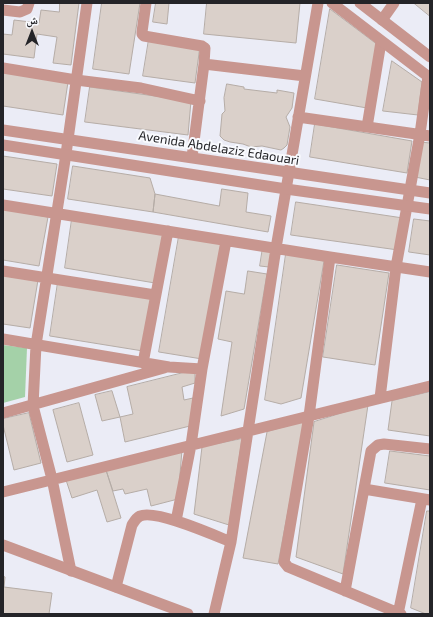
<!DOCTYPE html>
<html>
<head>
<meta charset="utf-8">
<style>
  body { margin:0 }
  #map { position:relative; width:433px; height:617px; overflow:hidden; background:#ebecf6; font-family:"Exo 2","Noto Naskh Arabic",sans-serif }
  canvas { display:block }
  .frame { position:absolute; inset:0; border:4px solid #242428; pointer-events:none }
  .north { position:absolute; left:12px; top:12px; width:40px; height:40px; -webkit-text-stroke:3px #f9fafe; paint-order:stroke; rotate:0deg; font-size:11px; font-weight:700; line-height:16px; text-align:center; color:#242428 }
  .north::after { content:''; display:block; margin:auto; width:14px; height:18px; background:#242428; clip-path:polygon(50% 0,100% 100%,50% 72%,0 100%) }
</style>
</head>
<body>
<div id="map">
<canvas width="433" height="617"></canvas>
<div class="frame"></div>
<div class="north">ش</div>
</div>
<script>
const ctx = document.querySelector('canvas').getContext('2d');
ctx.lineJoin = 'round';
function paint(path, color) { ctx.fillStyle = color; ctx.fill(path, 'evenodd'); }
function trace(path, color, width, dash) { ctx.strokeStyle = color; ctx.lineWidth = width; ctx.lineCap = dash ? 'butt' : 'round'; ctx.setLineDash(dash || []); ctx.stroke(path); }
function write(font, color, halo, rows, align = 'center') {
  ctx.font = font + ' "Exo 2",sans-serif'; ctx.lineWidth = 4; ctx.setLineDash([]); ctx.textBaseline = 'middle'; ctx.strokeStyle = halo; ctx.fillStyle = color; for (const [text, x, y, turn = 0] of rows) {
    ctx.save(); ctx.translate(x, y); ctx.rotate((+turn || 0) * Math.PI / 180); ctx.textAlign = isNaN(turn) ? turn : align; if (halo) ctx.strokeText(text, 0, 0); ctx.fillText(text, 0, 0); ctx.restore();
  }
}
paint(new Path2D(`
  M3 345 27 348 25 397 3 403Z`), '#a4d1a8');
const building = new Path2D(`
  M60 3H79L71 65 53 63 57 37 37 34 34 58 3 54V34L12 35 14 20 39 23 41 10 59 12Z
  M102 3H140L129 74 93 69Z
  M156 3H169L167 24 153 22Z
  M207 3H300L296 43 204 34Z
  M414 3H430V16Z
  M330 9 378 45 367 108 315 99Z
  M149 39 200 46 195 83 143 76Z
  M392 61 422 82 418 115 383 111Z
  M3 72 68 82 63 115 3 106Z
  M227 84 244 87V89L277 93V90L294 93 292 108 286 117 290 127 287 145 284 148 281 150 262 146 251 147 243 144 230 142 224 140 220 136 222 114 225 111 224 98Z
  M90 87 191 101 188 135 85 122Z
  M315 124 412 141 407 173 310 157Z
  M420 142 430 143V180L415 177Z
  M3 156 57 164 52 196 3 189Z
  M73 166 150 178 155 194 153 212 68 199Z
  M222 189 248 193 246 212 271 216 268 232 153 212 155 194 219 206Z
  M296 202 403 218 398 250 291 235Z
  M3 209 48 217 39 266 3 260Z
  M72 219 163 234 155 283 65 268Z
  M414 219 430 221V255L409 252Z
  M179 236 222 243 202 359 159 352Z
  M263 247 272 248 269 267 260 266Z
  M286 254 324 261 301 398 281 404 265 400Z
  M337 265 389 273 375 365 323 357Z
  M248 271 267 274 244 409 221 416 232 342 218 339 226 291 244 294Z
  M3 274 38 280 30 328 3 324Z
  M58 282 151 297 143 351 50 336Z
  M195 370V383L182 387 184 400 193 398 190 426 125 442 120 417 133 414 127 387Z
  M112 391 120 417 102 421 95 395Z
  M430 392V436L388 430 392 401Z
  M79 403 93 455 67 462 53 410Z
  M368 405 343 574 296 557 314 422Z
  M29 413 41 463 14 470 3 425V419Z
  M305 421 278 564 243 558 267 432Z
  M242 439 229 525 194 514 202 447Z
  M182 450 178 499 151 506 147 489 125 494 123 489 113 491 106 470Z
  M390 451 430 456V490L385 483Z
  M106 470 121 518 107 522 97 490 72 498 66 480Z
  M427 511H430V614H426L411 608Z
  M3 576 5 577 4 587 52 593 49 614H3Z`);
paint(building, '#dad0ca');
trace(building, '#b5aca6', 1);
trace(new Path2D(`
  M146 3 142 32V34L144 36 202 46 205 48 204 64 192 157
  M3 10 20 12 27 9 29 3
  M382 20 394 3
  M204 64 305 76
  M3 68 76 80 141 88 200 101
  M298 117 430 136
  M367 127 381 42
  M3 205 330 257 430 272
  M330 257 309 416 284 562 288 567 401 614
  M3 271 155 295
  M3 339 169 367 202 369
  M143 363 168 231
  M380 398 396 267 420 134 428 76
  M3 413 164 368
  M364 489 430 500
  M3 492 430 386
  M176 521 191 445 202 369 226 241
  M71 571 52 479 33 406 36 345 66 154 87 3
  M116 587 132 525C134 522 136 518 140 516 155 509 214 535 231 542
  M345 591 371 451 378 445 384 444 430 449
  M214 614 231 542 276 248 318 3
  M398 614 422 499`), '#c8968f', 11);
trace(new Path2D(`
  M332 3 430 78
  M360 3 430 57
  M3 130 430 193
  M3 145 286 189 430 209
  M3 545 188 614`), '#c8968f', 11);
write('13px', '#242428', '#f9fafe', [
  ["Avenida Abdelaziz Edaouari",219,148,9]
]);
</script>
</body>
</html>
